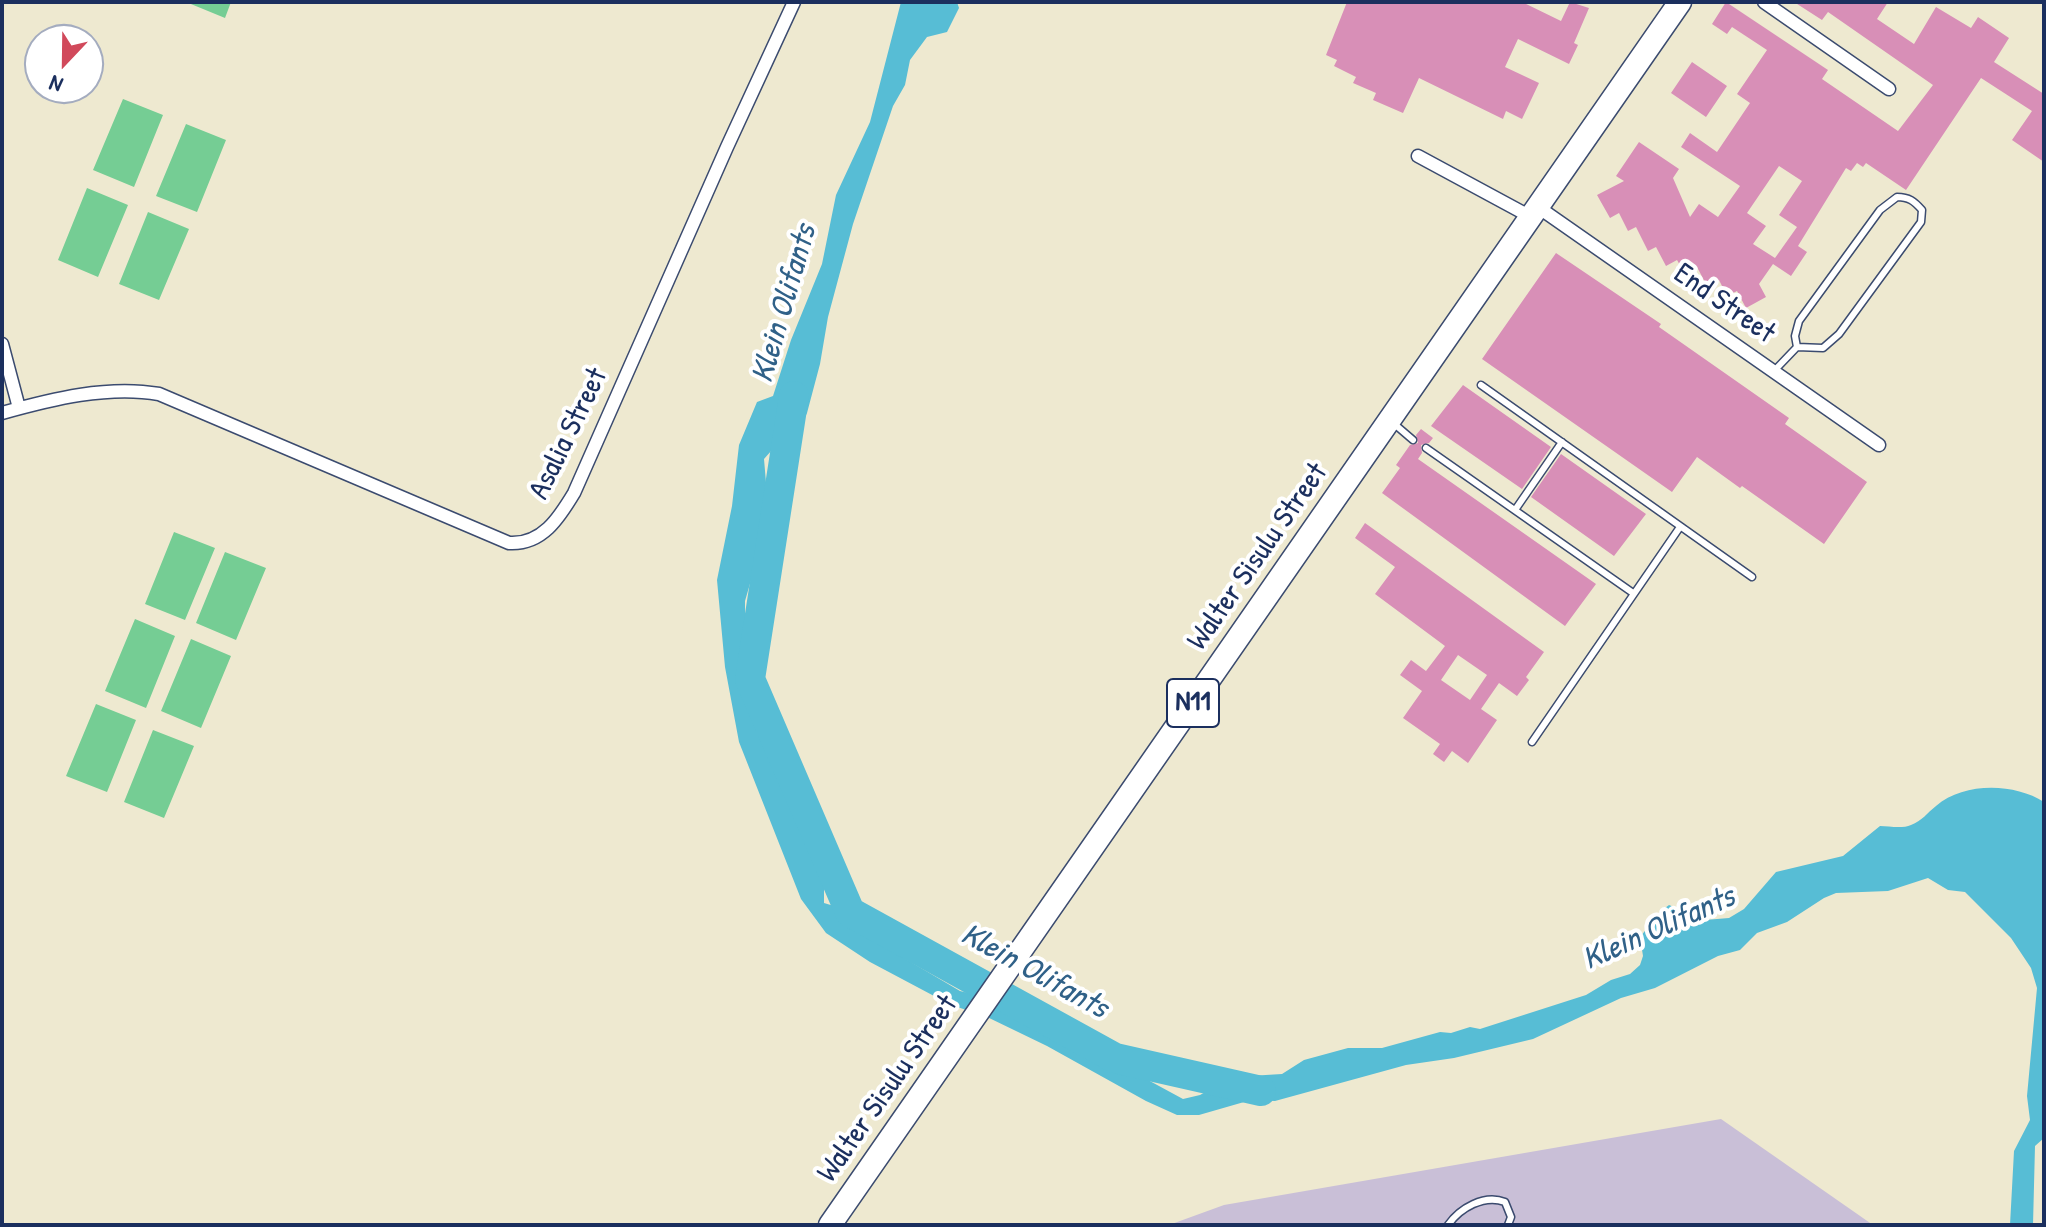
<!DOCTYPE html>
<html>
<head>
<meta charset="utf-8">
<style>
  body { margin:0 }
  #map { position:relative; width:2046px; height:1227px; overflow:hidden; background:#eee9d0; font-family:"Patrick Hand",sans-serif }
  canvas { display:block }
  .frame { position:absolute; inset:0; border:4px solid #1b2f5e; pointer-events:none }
  .north { position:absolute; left:24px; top:24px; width:80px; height:80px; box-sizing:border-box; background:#fff; border:2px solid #a4acbf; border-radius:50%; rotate:202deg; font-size:22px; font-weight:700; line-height:32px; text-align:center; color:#1b2f5e }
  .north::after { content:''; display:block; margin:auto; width:28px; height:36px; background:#d1495b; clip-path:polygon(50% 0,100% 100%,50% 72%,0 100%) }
</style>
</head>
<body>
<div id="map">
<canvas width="2046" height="1227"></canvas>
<div class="frame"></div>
<div class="north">N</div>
</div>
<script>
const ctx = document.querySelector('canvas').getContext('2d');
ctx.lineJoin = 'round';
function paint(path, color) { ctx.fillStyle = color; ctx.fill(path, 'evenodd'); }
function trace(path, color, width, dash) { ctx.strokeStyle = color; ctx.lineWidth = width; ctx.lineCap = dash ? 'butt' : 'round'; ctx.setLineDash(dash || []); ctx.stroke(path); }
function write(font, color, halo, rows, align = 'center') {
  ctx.font = font + ' "Patrick Hand",sans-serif'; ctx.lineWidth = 8; ctx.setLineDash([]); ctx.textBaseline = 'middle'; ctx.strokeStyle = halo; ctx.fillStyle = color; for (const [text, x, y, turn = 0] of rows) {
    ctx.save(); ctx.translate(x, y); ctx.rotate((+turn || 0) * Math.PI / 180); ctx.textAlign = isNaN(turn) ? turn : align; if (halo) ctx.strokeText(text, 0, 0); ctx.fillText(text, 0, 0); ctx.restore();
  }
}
paint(new Path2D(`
  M1721 1119 1873 1225H1169L1224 1205Z`), '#c9bfd7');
paint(new Path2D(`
  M186 2H231L225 18Z
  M123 99 163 115 134 187 93 170Z
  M186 124 226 140 197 212 156 196Z
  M87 188 128 205 98 277 58 260Z
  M148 212 189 229 159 300 119 284Z
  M174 532 215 548 185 620 145 604Z
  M225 552 266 568 236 640 196 623Z
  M135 619 175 636 146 708 105 691Z
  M191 639 231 656 201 728 161 711Z
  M96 704 136 720 107 792 66 776Z
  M153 730 194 746 164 818 124 802Z`), '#75cd94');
paint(new Path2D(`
  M901 2H957L959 8 947 32 927 37 910 60 905 85 893 106 853 224 828 317 820 364 807 413 800 428 779 442 764 459 769 518 745 601V629L761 665 763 691 760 724 824 883V903L834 906 887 948 960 991 997 1000 1103 1061 1135 1073 1183 1099 1200 1095 1233 1077 1282 1074 1304 1060 1348 1048H1382L1440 1032 1451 1033 1470 1027 1480 1029 1586 995 1611 980 1630 974 1640 965 1643 956 1640 937 1661 911 1669 905 1705 920 1729 918 1744 909 1776 872 1843 856 1880 826C1889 826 1902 829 1911 825 1922 821 1927 813 1936 806 1964 782 2014 783 2044 802V1138L2035 1146 2033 1225H2010L2014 1151 2030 1120 2027 1096 2037 988 2031 968 2011 938 1965 892 1948 890 1928 878 1888 891 1836 893 1824 898 1787 922 1757 933 1740 950 1718 956 1655 988 1621 998 1533 1039 1454 1058 1406 1065 1275 1101 1251 1100 1199 1115H1177L1146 1101 1047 1046 985 1016 951 1005 870 962 826 933 801 899 739 742 725 667 717 580 732 506 739 445 757 402 773 396 791 340 822 264 836 195 870 122Z`), '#57bdd5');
trace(new Path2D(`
  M794 396 750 679 850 912 1115 1058 1261 1091`), '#57bdd5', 30);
paint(new Path2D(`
  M1347 2H1522L1561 21 1570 2 1589 8 1574 43 1578 45 1569 64 1518 39 1505 67 1539 83 1522 119 1506 111 1503 119 1419 78 1403 113 1373 100 1376 93 1353 83 1356 77 1334 66 1337 60 1326 55Z
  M1726 2 1828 70 1822 79 1898 131 1933 85 1828 12 1822 20 1794 2H1888L1877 19 1914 44 1936 7 1971 28 1978 17 2009 38 1994 62 2044 94V162L2012 140 2032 111 1981 78 1906 190 1866 163 1863 167 1857 163 1851 171 1846 168 1798 246 1807 252 1791 276 1773 264 1759 284 1766 297 1746 308 1737 291 1727 296 1719 280 1707 286 1697 267 1685 274 1677 260 1666 266 1656 247 1648 251 1636 227 1628 231 1619 213 1610 218 1597 195 1624 181 1616 176 1639 142 1679 169 1673 178 1690 217 1699 204 1718 217 1740 186 1681 147 1690 133 1717 152 1750 103 1737 94 1767 50 1732 27 1727 34 1712 24ZM1779 166 1802 181 1779 215 1797 227 1775 258 1753 244 1766 226 1747 213Z
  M1692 62 1727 86 1706 117 1671 93Z
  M1556 253 1661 324 1659 327 1789 418 1785 424 1867 482 1824 544 1742 486 1740 488 1697 457 1672 492 1482 359Z
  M1463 385 1551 447 1522 489 1431 426Z
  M1421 429 1433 438 1429 443 1421 445 1422 453 1418 459 1596 584 1565 626 1382 493 1400 468 1396 465 1410 445 1418 443 1416 435Z
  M1561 454 1646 514 1614 556 1531 497Z
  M1365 523 1544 652 1526 677 1529 680 1517 696 1499 683 1481 709 1497 720 1468 763 1452 751 1444 762 1433 754 1440 744 1403 718 1422 691 1400 675 1411 660 1426 671 1445 646 1375 594 1395 567 1355 538ZM1458 655 1487 675 1470 700 1441 680Z`), '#d88fb7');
const service = new Path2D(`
  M1774 371 1797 347 1795 336 1799 321 1880 210 1897 197C1909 197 1914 201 1922 210L1921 222 1839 334 1823 348 1797 347
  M1481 385 1752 577
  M1392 422 1413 440
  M1426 448 1633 593
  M1515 510 1562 442
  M1532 742 1680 527
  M1448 1225C1460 1208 1484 1194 1505 1202L1511 1217 1508 1225`);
const minor = new Path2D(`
  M1764 2 1889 89
  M1418 156 1531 217
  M1538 207 1879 445
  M2 344 19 408
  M2 413C52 399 108 385 159 394L509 543C542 545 559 518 574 493L727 147 794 2`);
const trunk = new Path2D(`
  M830 1225 1680 2`);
trace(service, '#3b4b6f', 9);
trace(minor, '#3b4b6f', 15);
trace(trunk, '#3b4b6f', 25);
trace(service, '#fff', 6);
trace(minor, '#fff', 12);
trace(trunk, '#fff', 22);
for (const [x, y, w] of [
  [1193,703,52]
]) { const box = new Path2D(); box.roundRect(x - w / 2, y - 24, w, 48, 6); ctx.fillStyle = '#fff'; ctx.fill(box); trace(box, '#1b2f5e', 2); }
write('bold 28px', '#1b2f5e', null, [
  ["N11",1193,703]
]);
write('30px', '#1b2f5e', '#fff', [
  ["End Street",1724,304,35],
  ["Asalia Street",569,434,-64],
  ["Walter Sisulu Street",1258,557,-55],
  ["Walter Sisulu Street",888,1089,-55]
]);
write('italic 32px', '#306188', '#fff', [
  ["Klein Olifants",785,304,-74],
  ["Klein Olifants",1659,929,-24],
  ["Klein Olifants",1034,972,29]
]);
</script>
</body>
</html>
